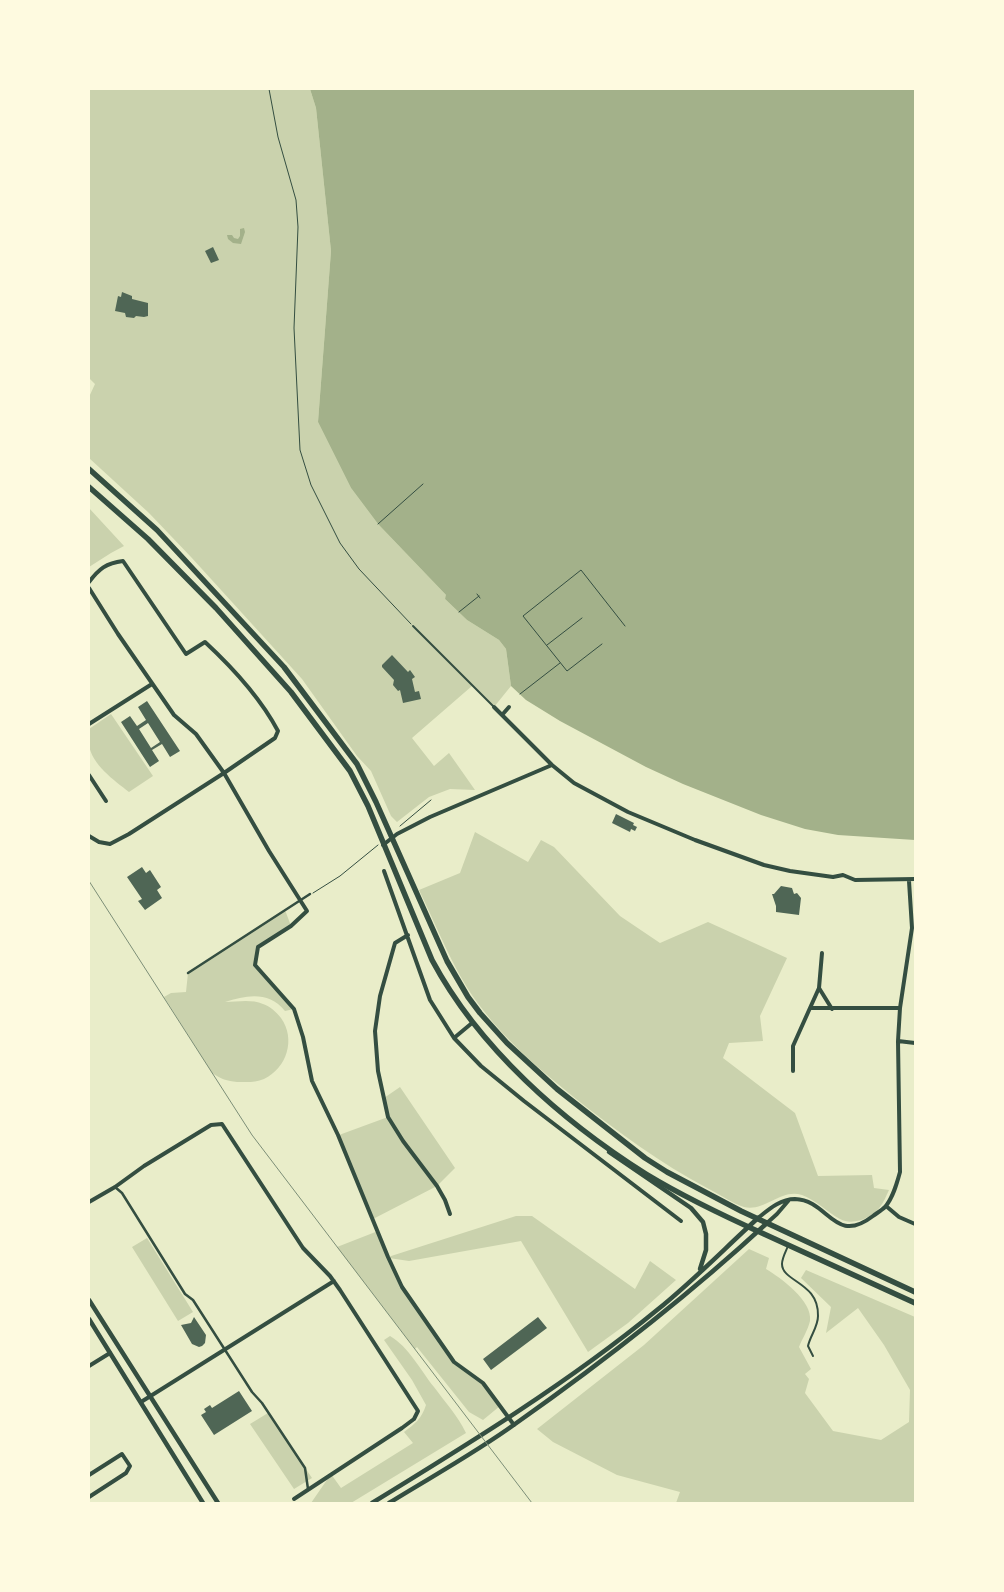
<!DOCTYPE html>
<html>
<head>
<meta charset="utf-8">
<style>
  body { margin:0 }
  #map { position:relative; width:1004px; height:1592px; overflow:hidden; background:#e9edc9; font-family:"DM Sans",sans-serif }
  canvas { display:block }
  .frame { position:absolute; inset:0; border:90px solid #fefae0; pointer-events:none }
</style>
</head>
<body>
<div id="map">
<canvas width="1004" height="1592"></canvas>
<div class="frame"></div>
</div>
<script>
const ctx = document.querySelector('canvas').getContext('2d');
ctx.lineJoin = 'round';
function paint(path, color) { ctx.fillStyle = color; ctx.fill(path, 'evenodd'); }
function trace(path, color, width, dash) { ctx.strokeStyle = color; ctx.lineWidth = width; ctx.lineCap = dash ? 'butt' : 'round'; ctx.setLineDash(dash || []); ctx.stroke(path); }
paint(new Path2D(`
  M89 89H310L316 108 331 251 318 422 351 488 378 524 447 596 445 599 467 620 499 640 506 649 511 686 494 707 472 686 412 738 434 766 449 753 475 790 450 789 429 797 397 822 391 816 371 771 357 756 302 679 191 557 149 513 89 458V397L95 384 89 378Z
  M89 508 124 546 111 553 89 567Z
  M111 714 153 776 129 792C114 780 92 765 89 745 88 740 89 734 89 729Z
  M475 832 528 862 541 840 554 847 620 916 660 943 708 922 787 958 760 1016 763 1041 729 1043 723 1058 795 1113 818 1176 872 1175 874 1188 889 1190C886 1196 884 1202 880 1207 872 1218 853 1226 840 1219 827 1212 816 1200 802 1195 781 1188 765 1212 744 1207 733 1204 718 1193 707 1188 660 1163 618 1132 576 1099 543 1072 509 1044 483 1010 455 975 439 931 419 890L460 873Z
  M285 910 291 926 258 947 255 964 294 1009 285 1011C269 991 247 995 225 1002 237 1002 251 999 263 1004 270 1006 276 1012 281 1018 296 1039 287 1068 264 1079 255 1083 246 1082 237 1082 227 1081 221 1079 212 1073L164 997 171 993 186 992 188 973Z
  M400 1087 455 1168 437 1186 373 1219 339 1135 388 1117 384 1098Z
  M516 1216H532L635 1289 650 1261 676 1280 628 1323 588 1352 521 1241 409 1261 389 1258 402 1287 454 1362 483 1383 500 1406 483 1420 469 1412 417 1347 415 1349 337 1247 378 1231 388 1257Z
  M147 1238 193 1312 178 1321 132 1247Z
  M749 1249 769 1258 766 1269C781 1278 813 1301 810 1321 808 1330 802 1339 799 1347L811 1369 805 1374 809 1379 805 1393 833 1431 881 1440 909 1422 910 1390 884 1345 858 1308 826 1333 831 1307 801 1278 806 1270 915 1317V1503H676L680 1492 617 1475 553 1442 537 1429 644 1345Z
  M390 1336C409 1347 421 1371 434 1387 445 1402 458 1416 466 1433L351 1503H311L331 1474 341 1488 413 1443 404 1432C415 1424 422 1418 426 1405L412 1380 384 1340Z
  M268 1413 312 1478 294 1489 250 1424Z`), '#cad2ad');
paint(new Path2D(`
  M310 89H915V840L838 835 805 829 761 815 683 784 646 767 560 721 526 700 511 686 506 649 499 640 467 620 445 599 446 595 378 524 351 488 318 422 331 251 316 108Z
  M244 228 245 232 241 244 233 243 228 239 227 235H232L234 238 238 239 240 236V229Z`), '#a3b18a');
paint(new Path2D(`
  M213 247 219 260 211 263 205 251Z
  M122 292 132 296V299L148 303V316L144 317 136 316 134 318 126 317 125 313 115 311 118 296 121 297Z
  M392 655 408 672 410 670 415 677 412 679 415 692 419 691 421 699 403 703 400 690 398 691 393 685 394 680 382 667V665Z
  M147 701 180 751 170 757 162 744 152 750 159 761 150 767 121 722 130 716 137 726 146 720 138 707ZM148 723 160 742 151 748 139 729Z
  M616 814 634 823 633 825 637 827 635 831 631 829 630 832 612 823Z
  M142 867 146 873 150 870 161 887 157 890 162 898 145 910 138 901 142 899 127 877Z
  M781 886 792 888 794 894 797 893 801 898 799 915 776 912V906L772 894H774Z
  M194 1317 206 1335 205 1343 202 1346 199 1347 192 1344 181 1325 191 1323Z
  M538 1317 547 1328 491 1370 483 1359Z
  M239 1391 252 1411 214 1435 201 1415 206 1412 204 1409 210 1405 212 1408Z`), '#4f6655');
trace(new Path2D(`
  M269 89 278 137 296 200 298 227 294 328 300 450 311 485 340 543 359 569 411 624
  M378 524 423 484
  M477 594 480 598
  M459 612 479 596
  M602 644 567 671 523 616 581 570 625 626
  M547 645 582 618
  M520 694 560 663
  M400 826 431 800
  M313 893 340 876 378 845`), '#344e41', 1);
trace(new Path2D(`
  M413 626 494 707
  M788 1246C786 1251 782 1258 782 1264 782 1282 819 1282 818 1316 818 1327 810 1336 808 1346L813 1356`), '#344e41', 2);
trace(new Path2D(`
  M188 973 310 894
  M115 1187 122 1193 185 1294 193 1300 252 1392 262 1403 305 1468 308 1489`), '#344e41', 2.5);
trace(new Path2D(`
  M89 582C99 569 106 563 123 561L186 654 205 642C233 668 260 697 278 731L275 738 224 773 196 734 174 715 118 634 89 588
  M494 707 552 765 574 783 628 812 695 840 764 865 790 871 833 877 843 875 855 880 915 879
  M502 715 509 707
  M89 724 152 684
  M89 775 106 801
  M89 836 99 842 110 844 129 834 224 773 269 851 307 911 291 926 258 947 255 965 294 1009 303 1037 312 1081 338 1135 388 1257 402 1287 454 1362 483 1383 514 1425
  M383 845 397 834 430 817 552 765
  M384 871 430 1000 454 1038 481 1066 524 1101 681 1221
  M408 935 395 943 380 996 375 1031 378 1071 388 1117 403 1141 437 1186 445 1200 450 1214
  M822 953 819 988 832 1009
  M810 1008 819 988
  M454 1038 472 1023
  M898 1041 915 1043
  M793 1071V1046L810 1008H900
  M89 1202 115 1187 144 1166 211 1125 222 1124 303 1248 330 1276 340 1290 418 1411 414 1419 402 1428 294 1499
  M886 1206 899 1217 915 1224
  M758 1218C768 1210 780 1199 795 1199 829 1200 834 1246 873 1216 877 1213 882 1210 885 1207 893 1198 897 1183 900 1172L898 1041 900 1008 912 928 909 881
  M767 1223 777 1214 789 1200
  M89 1366 110 1353
  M141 1402 334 1281
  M89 1475 122 1454 130 1466 126 1473 89 1497`), '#344e41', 4);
trace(new Path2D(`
  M609 1152 691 1208 703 1222 706 1234V1250L700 1269
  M89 1300 218 1503
  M89 1319 203 1503
  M372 1503C470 1443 568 1383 657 1310 692 1282 724 1249 758 1218
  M389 1503C431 1477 475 1453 515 1424 603 1362 688 1296 767 1223`), '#344e41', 4.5);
trace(new Path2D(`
  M89 469 157 530 284 667 357 764 376 802 447 961 468 997 480 1013 507 1043 557 1089 645 1158 667 1172 741 1211 915 1292
  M89 487 148 539 216 608 291 692 350 771 368 806 432 960C479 1048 562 1121 646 1174 684 1197 724 1216 764 1234 814 1257 865 1280 915 1303`), '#344e41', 5.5);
trace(new Path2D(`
  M89 881 252 1135 532 1503`), '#7c8e77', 1);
</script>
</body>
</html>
